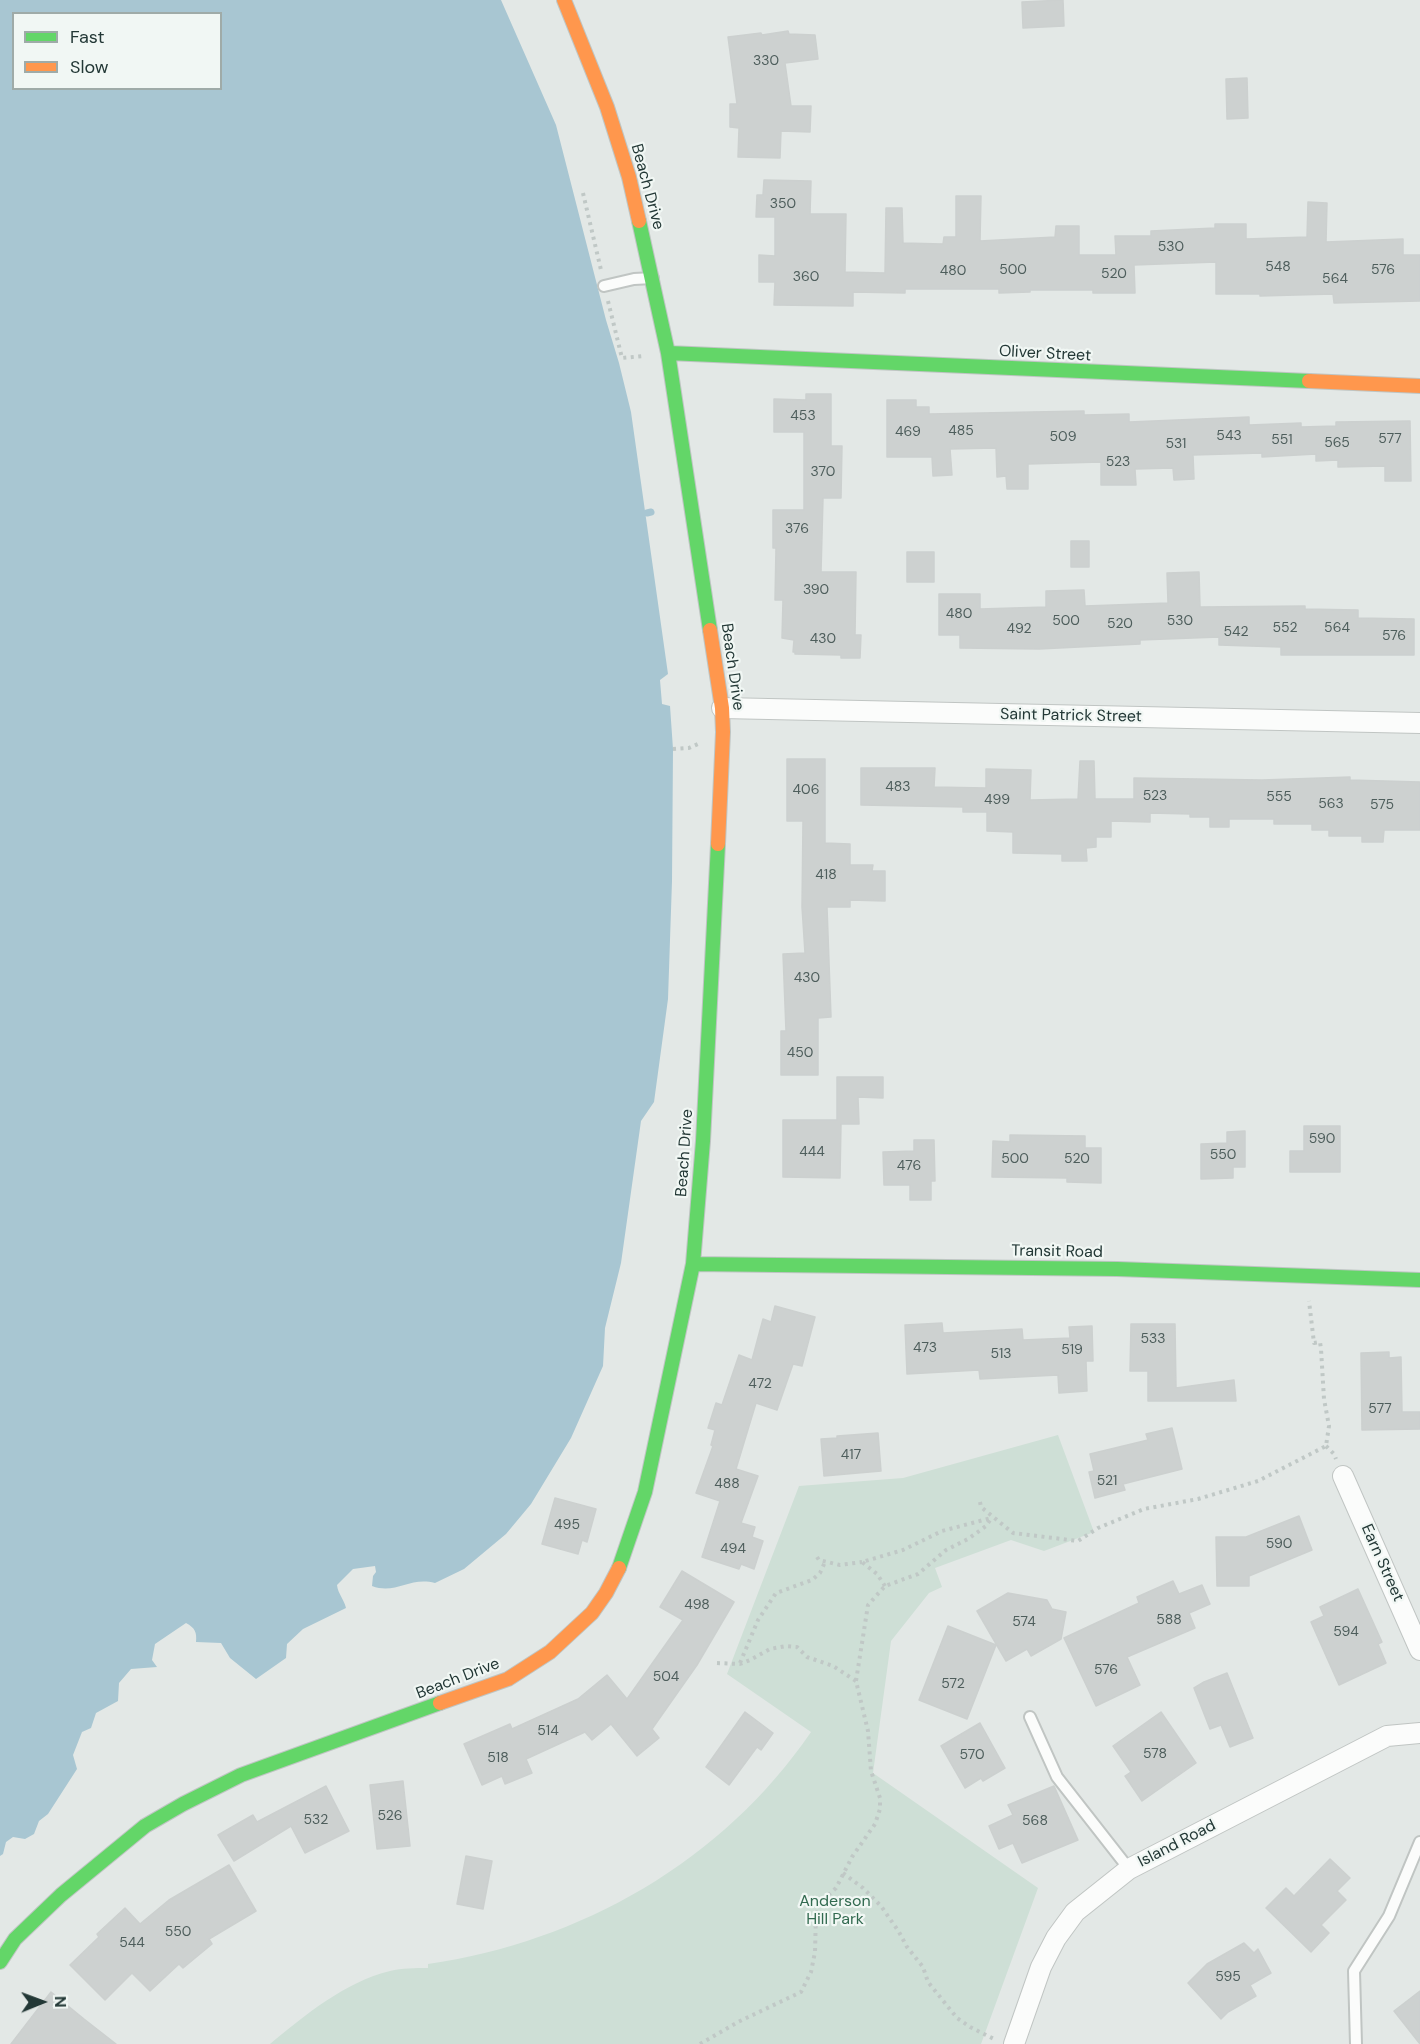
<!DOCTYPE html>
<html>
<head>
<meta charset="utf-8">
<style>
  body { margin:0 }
  #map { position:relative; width:1420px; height:2044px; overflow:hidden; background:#e3e8e6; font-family:"DM Sans",sans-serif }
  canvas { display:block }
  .legend { position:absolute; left:12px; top:12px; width:210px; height:78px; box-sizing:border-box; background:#f1f7f4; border:2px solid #9faba8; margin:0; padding:8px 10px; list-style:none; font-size:18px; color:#233836 }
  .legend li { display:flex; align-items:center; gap:12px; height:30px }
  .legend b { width:30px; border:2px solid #9faba8 }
  .north { position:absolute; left:12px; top:1972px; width:60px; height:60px; -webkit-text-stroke:4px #f1f7f4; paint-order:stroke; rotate:89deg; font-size:16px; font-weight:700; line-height:24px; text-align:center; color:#233836 }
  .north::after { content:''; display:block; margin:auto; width:21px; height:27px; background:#233836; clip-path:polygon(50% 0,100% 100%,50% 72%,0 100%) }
</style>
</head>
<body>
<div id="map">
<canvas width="1420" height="2044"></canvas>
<ul class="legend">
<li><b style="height:8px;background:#63d668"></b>Fast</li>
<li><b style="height:8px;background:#ff974d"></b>Slow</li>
</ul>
<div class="north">N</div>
</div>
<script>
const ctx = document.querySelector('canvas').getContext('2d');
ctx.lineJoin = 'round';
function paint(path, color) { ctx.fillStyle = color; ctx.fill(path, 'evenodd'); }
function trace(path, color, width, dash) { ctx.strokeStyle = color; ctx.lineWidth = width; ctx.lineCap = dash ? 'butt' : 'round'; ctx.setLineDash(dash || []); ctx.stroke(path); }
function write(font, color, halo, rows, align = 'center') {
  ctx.font = font + ' "DM Sans",sans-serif'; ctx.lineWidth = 4.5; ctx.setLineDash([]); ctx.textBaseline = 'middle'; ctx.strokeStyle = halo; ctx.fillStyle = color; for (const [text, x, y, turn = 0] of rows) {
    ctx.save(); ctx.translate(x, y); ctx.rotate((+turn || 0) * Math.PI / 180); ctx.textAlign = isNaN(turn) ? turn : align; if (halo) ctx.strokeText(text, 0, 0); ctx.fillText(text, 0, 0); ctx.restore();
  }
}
paint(new Path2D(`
  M1058 1435 1094 1532 1044 1551 1011 1540 935 1568 942 1587 929 1593 891 1641 873 1773 1038 1888 981 2044H270C305 2015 345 1982 390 1971 402 1968 415 1968 428 1968V1964C581 1942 723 1861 811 1732L727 1674 799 1486 903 1478Z`), '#cedfd6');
paint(new Path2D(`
  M0 0H501L556 125 606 320 619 363 631 412 668 674 660 680 662 704 670 706 673 749 672 881 668 999 654 1102 641 1121 621 1263 605 1328 603 1366 571 1438 531 1504 506 1534 464 1569 435 1583C410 1576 396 1595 372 1586L373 1576 376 1572 375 1566 353 1569 337 1585C338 1594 344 1599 346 1608L303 1629 287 1644 286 1658 256 1679 230 1658 221 1643 196 1642C197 1632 195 1628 186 1623L155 1644 152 1660 157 1667 131 1669 119 1683 118 1701 96 1713 91 1728 82 1732 73 1755 77 1769 48 1814 39 1821 34 1834 25 1839 13 1837 6 1842 3 1854 0 1856ZM14 14H220V88H14Z`), '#a8c6d2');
trace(new Path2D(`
  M647 513 651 512`), '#a8c6d2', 7);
const building = new Path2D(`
  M1063 0 1064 26 1023 28 1022 2Z
  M788 31 789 34 815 35 818 59 785 63 791 106H811L810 132 781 131 780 158 738 157 739 128 730 127V104H737L728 37 761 33 762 35Z
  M1247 78 1248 118 1227 119 1226 79Z
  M764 180 811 181 810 214H846L845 272 885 273 886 208H902L903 243 943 244 944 237H956V196H981L980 241 1055 237 1056 226H1079V255H1116L1115 236H1151V231L1215 228V224H1246V239L1307 237 1308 202 1327 203 1326 242 1403 239V255H1420V301L1334 303 1333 294 1260 296V294H1216V262L1134 265 1135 293H1093V290H1030V292L999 293V289H905V293L853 292V306L774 305 775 282H759V255L775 256V217H756L757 195H763Z
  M806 394H831V446H842L841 498H823L821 572H856L855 635H861L860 658H841V655L795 654V652H793L794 640 782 638 783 600H775L776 548H773V510H804V432H774V399L806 400Z
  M887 400H916V407H929V414L1084 411V415L1129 414V422L1249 417V425L1301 423V427L1336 426V422L1410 421 1411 481H1385V466L1338 467V460L1316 461V454L1262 457V453L1193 455 1194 479 1174 480 1173 468 1135 469 1136 485H1101V462L1028 464V489H1007L1006 476 997 477 996 448 950 449 952 475 933 476 932 457H887Z
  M1071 541H1089V567H1071Z
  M907 552H934V582H907Z
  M1199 572 1200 607 1305 606V609L1358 610V618L1414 619V655H1281V647L1219 645V637L1140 640V644L1039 649 960 648V635H939V594H980V609L1046 607V591L1084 590 1085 606 1168 603 1167 573Z
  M787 759H825V843L850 844V865H873L872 871H885V901L850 900V907H827L831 1017 818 1018V1075H781V1031H786L783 954 805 953 802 907 803 821H787Z
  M1080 761H1094L1095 799H1134V778L1262 780 1350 777V780L1420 782V830H1384L1383 842H1362V836H1329V830H1312V824H1274V819H1229V827H1210V817H1190V814L1150 813V822L1111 821V837H1096V847L1086 848 1087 861H1062V854L1013 853V832L987 831V812H963V807L861 805V768H935L934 787 986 788V769L1031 770 1030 800 1078 799Z
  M837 1077H883V1098L858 1097 859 1124H841L840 1178 783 1177V1120H837Z
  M1304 1126H1340V1172H1290V1151H1304Z
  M1245 1131V1167H1233V1178L1201 1179V1144L1227 1143V1132Z
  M1010 1135 1085 1136V1148H1101V1183L1067 1182V1178L992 1177 993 1141 1010 1142Z
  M914 1140H934L935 1181H931V1200H910V1185H884L883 1152 914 1151Z
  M775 1306 815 1317 802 1366 793 1364 777 1410 756 1403 736 1469 758 1476 741 1523 755 1527 752 1537 763 1541 754 1569 741 1564 739 1569 702 1557 720 1501 696 1493 713 1446 711 1445 715 1430 708 1428 716 1403 722 1405 739 1355 752 1360 763 1319 771 1322Z
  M942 1323 943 1333 1022 1329 1023 1340 1070 1338 1069 1327 1092 1326 1093 1361H1086L1087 1391 1059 1393 1058 1375 980 1379 979 1370 907 1374 905 1325Z
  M1131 1324H1175L1176 1388 1234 1380 1236 1401H1148V1371H1130Z
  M1389 1352V1358L1401 1357 1402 1412H1420V1429L1362 1430 1361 1353Z
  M1172 1428 1182 1469 1123 1484 1125 1490 1095 1498 1089 1472 1094 1471 1090 1454 1148 1440 1146 1434Z
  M878 1433 881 1471 824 1476 821 1439 837 1438V1436Z
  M555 1498 596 1509 587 1542 582 1540 578 1554 542 1544Z
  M1299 1516 1312 1550 1249 1576V1586H1217L1216 1537H1246Z
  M682 1571 734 1602 697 1665 652 1729 659 1738 637 1756 611 1724 592 1740 585 1732 526 1759 532 1773 505 1784 502 1776 482 1785 464 1744 510 1724 512 1729 578 1699 607 1675 627 1699 683 1620 660 1607Z
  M1173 1581 1179 1594 1202 1585 1210 1604 1189 1613 1195 1628 1127 1657 1140 1685 1096 1706 1064 1638 1139 1603 1137 1597Z
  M1358 1589 1382 1642 1378 1644 1386 1663 1339 1685 1311 1622 1324 1616 1320 1607Z
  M1008 1593 1047 1600 1052 1609 1066 1612 1061 1639 1031 1656 1027 1649 1006 1661 977 1611Z
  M948 1626 996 1645 967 1719 919 1700Z
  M1227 1673 1253 1738 1230 1747 1221 1725 1210 1729 1194 1688 1204 1682Z
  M745 1712 773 1733 761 1750 757 1747 729 1785 706 1767Z
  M1161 1712 1196 1763 1142 1801 1125 1776 1131 1772 1113 1746Z
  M980 1723 1005 1768 983 1781 981 1778 965 1788 941 1746Z
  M403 1781 410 1846 377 1849 370 1785Z
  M326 1786 349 1831 305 1853 291 1826 234 1861 218 1835 253 1815 257 1822Z
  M1054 1786 1078 1840 1022 1863 1013 1843 999 1849 989 1826 1013 1815 1008 1805Z
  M466 1856 492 1861 483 1909 457 1904Z
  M1330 1859 1350 1878 1337 1891 1346 1900 1321 1925 1329 1933 1311 1952 1266 1908 1286 1888 1294 1896Z
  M229 1865 256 1911 209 1939 212 1944 183 1968 179 1964 150 1991 132 1973 105 2000 70 1965 99 1937 97 1934 125 1908 140 1924 169 1900Z
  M1244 1943 1254 1953 1258 1949 1271 1973 1250 1985 1256 1996 1228 2012 1221 2019 1188 1983 1207 1964Z
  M1420 1991V2044L1394 2011Z
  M51 1992 84 2019 116 2044H11Z`);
paint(building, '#cdd1d0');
trace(building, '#ccd0cf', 1.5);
const lane = new Path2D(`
  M604 286 634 279 653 278
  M1030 1717 1057 1777 1129 1869
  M1356 2044 1354 1971 1389 1916 1420 1842`);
const street = new Path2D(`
  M722 708 1420 723
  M1343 1476 1420 1650
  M1014 2044 1041 1967 1056 1938 1075 1912 1129 1869 1387 1736 1420 1733`);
const fast = new Path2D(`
  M639 221 668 353 710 630
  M668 353 1309 381
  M693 1264 1117 1269 1420 1280
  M619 1568 645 1492 693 1264 703 1141 718 844
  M0 1962 15 1939 61 1895 145 1826 183 1804 241 1775 440 1703`);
const slow = new Path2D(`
  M564 0 607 107 629 177 639 221
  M1309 381 1420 386
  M710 630 722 708 723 732 718 844
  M440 1703 508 1679 550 1652 592 1613 606 1593 619 1568`);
trace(lane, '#c0c5c3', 14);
trace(street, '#c0c5c3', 22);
trace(fast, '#bfc5c3', 16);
trace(slow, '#bfc5c3', 16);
trace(new Path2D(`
  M583 193 601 270
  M608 301 622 358 643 356
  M673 749 689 748 698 744
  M1326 1446 1334 1454 1336 1459
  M980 1502 981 1507 1013 1533 1078 1541 1098 1528 1144 1509 1198 1499 1258 1481 1326 1446 1329 1426 1324 1399 1321 1349 1320 1342 1314 1343 1309 1301
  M817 1557 819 1560 840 1565 862 1562
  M885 1586 877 1574 862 1562 903 1550 942 1531 991 1518
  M717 1663 740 1664 750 1660 770 1649 786 1646 797 1647 807 1657 833 1666 856 1681
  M740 1663 758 1620 776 1593 812 1580 820 1573 825 1562
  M843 1873 863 1888 881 1906 899 1932 907 1947 923 1967 928 1982 957 2018 970 2027 994 2039
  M700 2044 738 2022 801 1992 811 1972 815 1952 816 1913 822 1901 836 1888 852 1857 875 1824 880 1809V1798L871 1771 868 1731 856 1681 868 1605 885 1586 918 1574 946 1550 968 1539 986 1526 992 1517`), '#c0c8c6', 4, [3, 4.5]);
trace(lane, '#fbfcfb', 10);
trace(street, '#fbfcfb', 20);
trace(fast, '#63d668', 14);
trace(slow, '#ff974d', 14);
write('14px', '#4e5e5c', null, [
  ["330",766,61],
  ["350",783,204],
  ["530",1171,247],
  ["548",1278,267],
  ["500",1013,270],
  ["576",1383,270],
  ["480",953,271],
  ["520",1114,274],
  ["360",806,277],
  ["564",1335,279],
  ["453",803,416],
  ["485",961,431],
  ["469",908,432],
  ["543",1229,436],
  ["509",1063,437],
  ["577",1390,439],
  ["551",1282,440],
  ["565",1337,443],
  ["531",1176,444],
  ["523",1118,462],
  ["370",823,472],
  ["376",797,529],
  ["390",816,590],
  ["480",959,614],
  ["500",1066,621],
  ["530",1180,621],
  ["520",1120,624],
  ["552",1285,628],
  ["564",1337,628],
  ["492",1019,629],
  ["542",1236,632],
  ["576",1394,636],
  ["430",823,639],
  ["483",898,787],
  ["406",806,790],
  ["523",1155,796],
  ["555",1279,797],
  ["499",997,800],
  ["563",1331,804],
  ["575",1382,805],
  ["418",826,875],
  ["430",807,978],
  ["450",800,1053],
  ["590",1322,1139],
  ["444",812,1152],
  ["550",1223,1155],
  ["500",1015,1159],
  ["520",1077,1159],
  ["476",909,1166],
  ["533",1153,1339],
  ["473",925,1348],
  ["519",1072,1350],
  ["513",1001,1354],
  ["472",760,1384],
  ["577",1380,1409],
  ["417",851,1455],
  ["521",1107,1481],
  ["488",727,1484],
  ["495",567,1525],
  ["590",1279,1544],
  ["494",733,1549],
  ["498",697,1605],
  ["588",1169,1620],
  ["574",1024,1622],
  ["594",1346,1632],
  ["576",1106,1670],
  ["504",666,1677],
  ["572",953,1684],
  ["514",548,1731],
  ["578",1155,1754],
  ["570",972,1755],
  ["518",498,1758],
  ["526",390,1816],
  ["532",316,1820],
  ["568",1035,1821],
  ["550",178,1932],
  ["544",132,1943],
  ["595",1228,1977]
]);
write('16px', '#233836', '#f1f7f4', [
  ["Beach Drive",647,187,75],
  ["Oliver Street",1045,354,3],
  ["Beach Drive",732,667,82],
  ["Saint Patrick Street",1071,716,1],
  ["Beach Drive",685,1153,-86],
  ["Transit Road",1057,1252,1],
  ["Earn Street",1382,1563,66],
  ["Beach Drive",458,1679,-21],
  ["Island Road",1177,1844,-27]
]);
write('16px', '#326a50', '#f1f7f4', [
  ["Anderson",835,1902],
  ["Hill Park",835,1920]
]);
</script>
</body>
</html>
